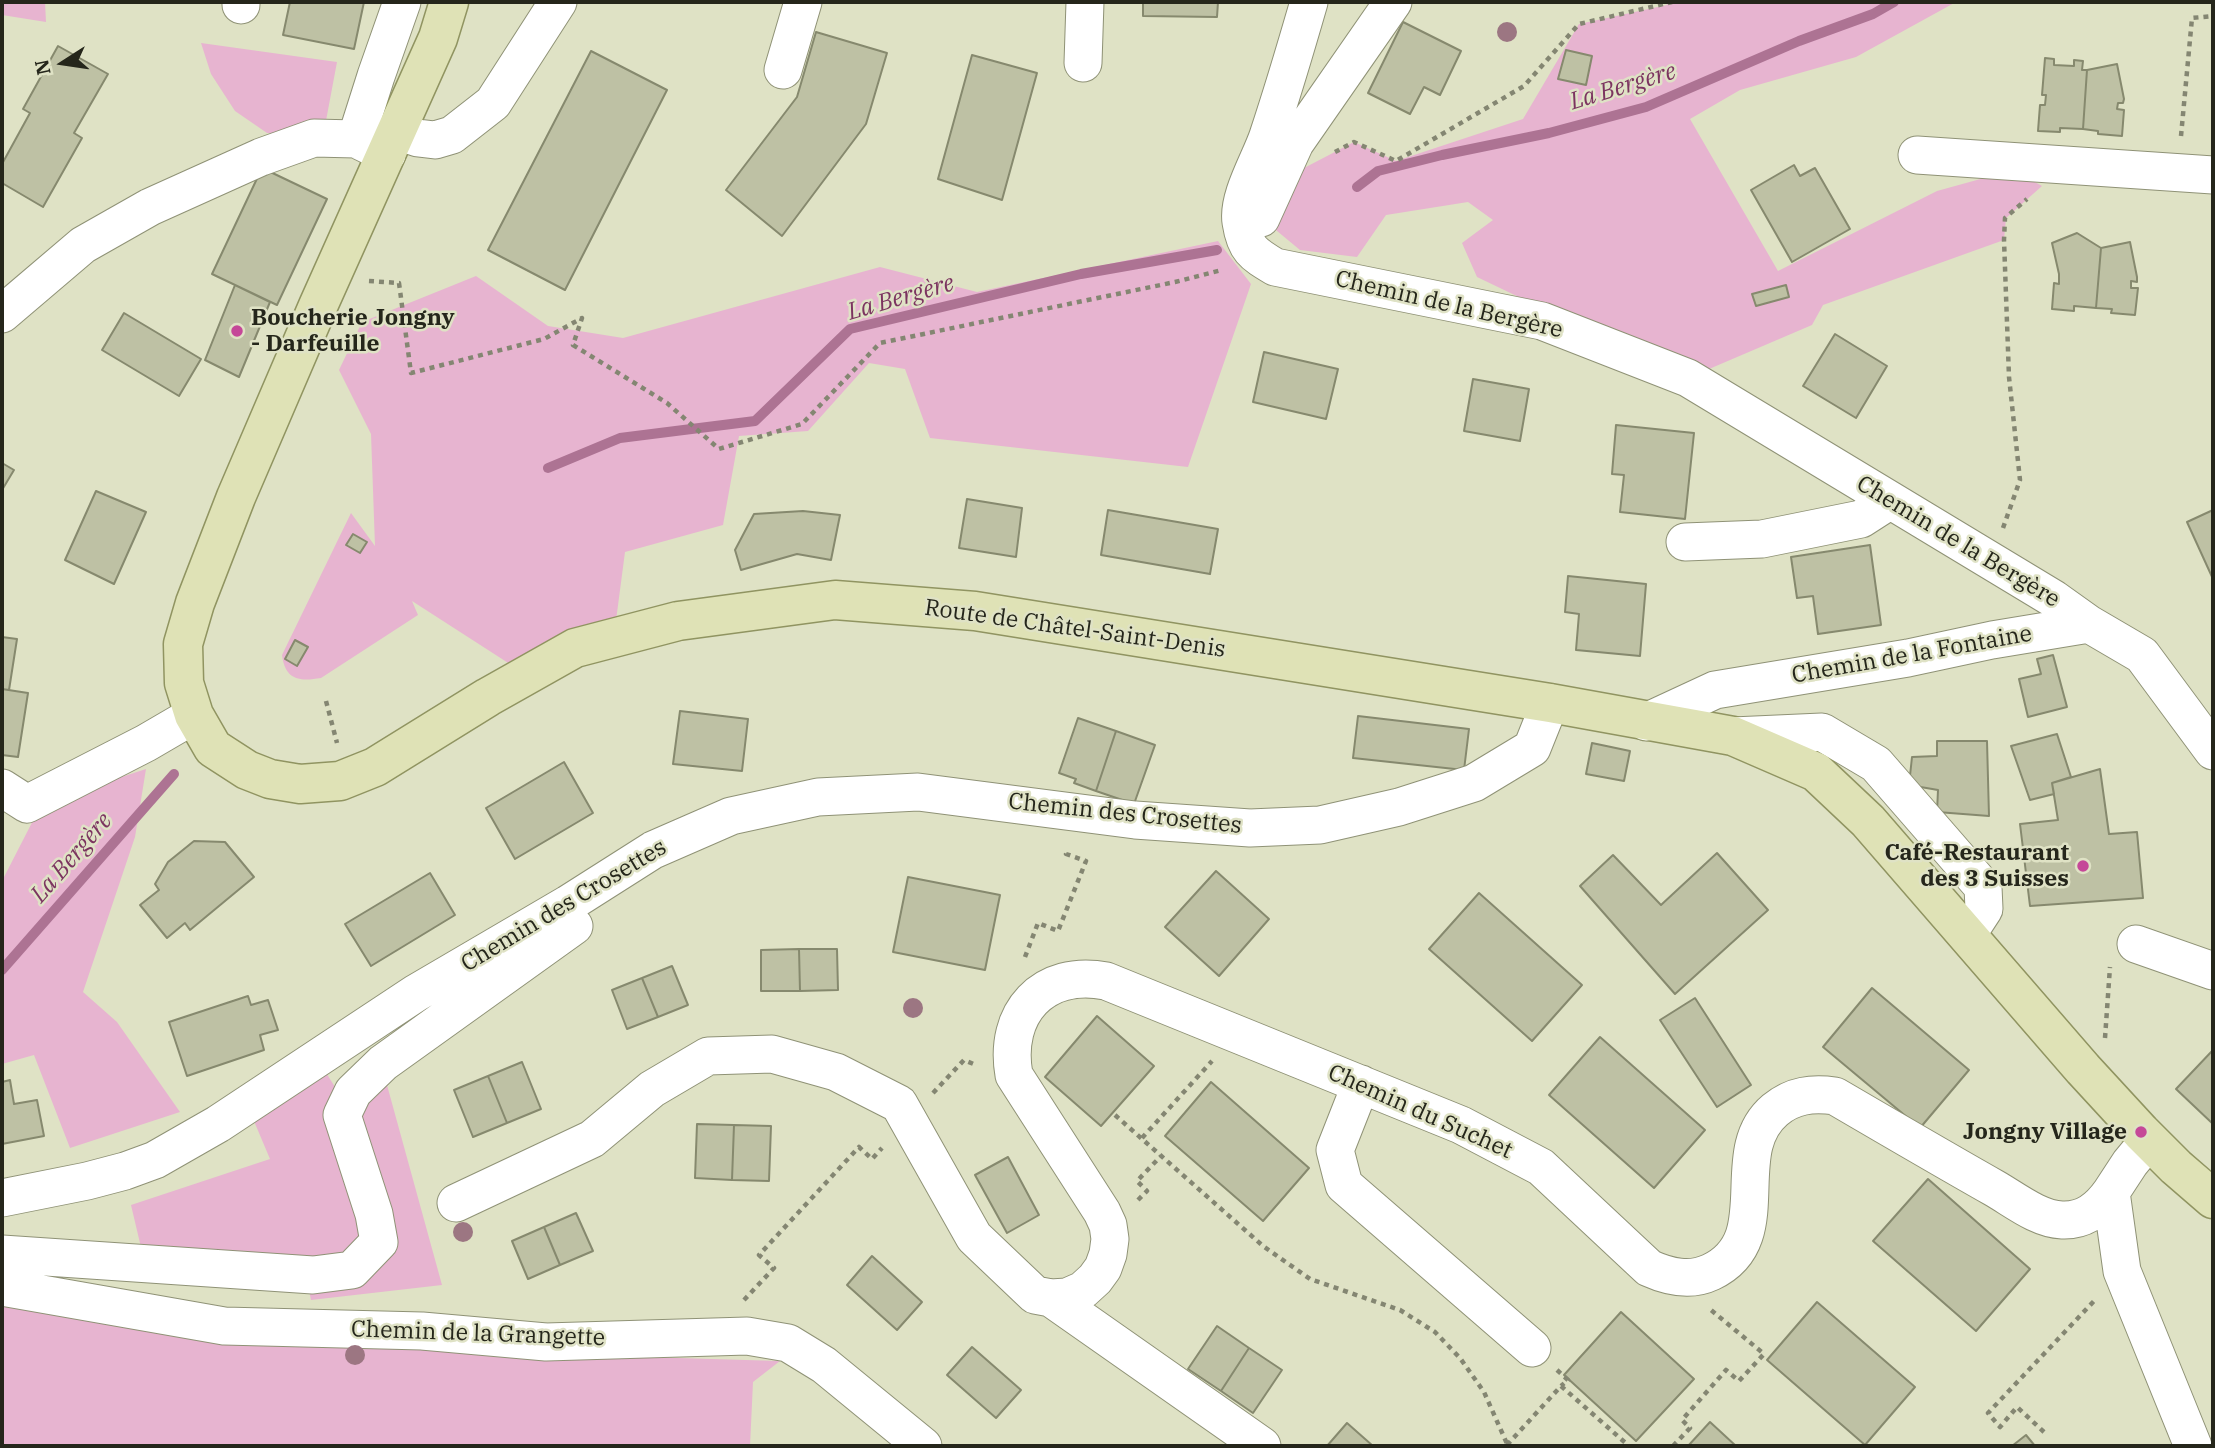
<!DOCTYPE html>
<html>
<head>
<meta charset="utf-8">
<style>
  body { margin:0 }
  #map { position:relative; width:2215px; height:1448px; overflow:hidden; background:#dfe2c5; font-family:"IBM Plex Serif",serif }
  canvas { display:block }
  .frame { position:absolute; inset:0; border:4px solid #25261b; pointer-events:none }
  .north { position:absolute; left:28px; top:28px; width:70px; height:70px; -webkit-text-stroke:5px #dfe2c5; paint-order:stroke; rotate:258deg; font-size:19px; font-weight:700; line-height:28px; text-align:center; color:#25261b }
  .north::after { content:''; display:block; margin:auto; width:24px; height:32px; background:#25261b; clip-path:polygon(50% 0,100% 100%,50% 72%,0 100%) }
</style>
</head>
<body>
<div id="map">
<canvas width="2215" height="1448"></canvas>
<div class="frame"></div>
<div class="north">N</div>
</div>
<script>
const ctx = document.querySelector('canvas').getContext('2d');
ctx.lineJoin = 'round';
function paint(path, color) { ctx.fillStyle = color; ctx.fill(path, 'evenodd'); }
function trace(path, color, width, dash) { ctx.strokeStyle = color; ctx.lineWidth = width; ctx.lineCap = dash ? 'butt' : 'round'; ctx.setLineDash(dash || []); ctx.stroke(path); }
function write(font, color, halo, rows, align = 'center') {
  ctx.font = font + ' "IBM Plex Serif",serif'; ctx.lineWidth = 5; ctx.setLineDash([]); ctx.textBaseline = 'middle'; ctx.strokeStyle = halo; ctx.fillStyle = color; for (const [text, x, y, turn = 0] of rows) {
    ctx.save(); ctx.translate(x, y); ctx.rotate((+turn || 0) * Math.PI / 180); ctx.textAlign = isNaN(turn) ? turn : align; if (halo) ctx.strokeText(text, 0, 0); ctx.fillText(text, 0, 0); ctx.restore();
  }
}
paint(new Path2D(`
  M2 2H45L46 22 2 15Z
  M1666 2H1956L1856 57 1740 90 1690 119 1778 271 1937 191 2013 170 2042 186 2006 218 2004 240 1823 305 1812 325 1688 378 1477 277 1462 243 1493 220 1468 202 1386 215 1357 257 1300 250 1271 226 1281 180 1354 142 1396 161 1523 119 1579 24 1667 5Z
  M201 43 337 62 325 126 298 136 267 133 235 111 211 74Z
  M1218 241 1251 284 1188 467 930 438 905 369 869 363 808 431 739 436 723 525 625 552 615 628 516 668 412 601 418 615 321 678C298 682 285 679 282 655L351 513 375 546 371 434 339 370 362 322 476 276 548 326 623 338 880 267 977 292Z
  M146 769 135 837 83 992 117 1022 180 1112 70 1148 34 1055 2 1064V881L42 803Z
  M379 1056 442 1285 311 1300 309 1290 148 1277 131 1205 270 1159 251 1114 323 1068 335 1087Z
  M2 1306 216 1335 541 1354 780 1361 753 1382 750 1446H2Z`), '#e7b4d0');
trace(new Path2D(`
  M1357 187 1378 171 1442 155 1549 133 1646 107 1799 41 1873 14 1894 2
  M548 468 620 438 755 421 850 329 1081 274 1217 250
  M2 970 174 774`), '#ad7393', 10);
const building = new Path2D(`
  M290 2H364L354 49 283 35Z
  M1143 2H1218L1217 17 1143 16Z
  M1403 22 1461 51 1440 95 1424 87 1410 114 1368 93Z
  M816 32 887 53 866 124 782 236 726 190 797 97Z
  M58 46 108 74 74 133 82 138 43 207 2 183V164L30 113 23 109Z
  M1566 50 1592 56 1586 85 1558 79Z
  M591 51 667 90 565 290 488 250Z
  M972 55 1037 73 1002 200 938 179Z
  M2045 58 2054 59V65L2074 66V60L2083 61 2082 70H2087L2083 129 2060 128V132L2038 131 2040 105H2045L2046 95H2042Z
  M2117 64 2124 99 2123 103H2118L2117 109 2124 110 2122 136 2098 134V131L2083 129 2087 70Z
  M1794 165 1800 176 1815 168 1850 229 1792 262 1751 190Z
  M262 168 327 199 277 305 212 274Z
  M2077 233 2101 248 2096 308 2074 306V311L2052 309 2054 283 2059 284V274L2052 243Z
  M2130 242 2137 277V282L2131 281V288H2138L2135 315 2111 313 2112 309 2096 308 2101 248Z
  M235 285 270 302 239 377 205 360Z
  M1786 285 1789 297 1756 306 1752 294Z
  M124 313 201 359 179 396 102 350Z
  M1835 334 1887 366 1856 418 1803 386Z
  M1264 352 1338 369 1326 419 1253 402Z
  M1473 379 1529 389 1520 441 1464 431Z
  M1616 425 1694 433 1685 519 1620 512 1624 475 1612 474Z
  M2 463 14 470 2 490Z
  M96 491 146 512 114 584 65 560Z
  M967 499 1022 508 1016 557 959 548Z
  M1108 510 1218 529 1210 574 1101 555Z
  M2213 510V579L2187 522Z
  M803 511 840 515 831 560 797 554 741 570 735 550 754 514Z
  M353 534 367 542 360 553 346 545Z
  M1870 545 1881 625 1818 634 1813 596 1797 598 1791 557Z
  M1568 576 1646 584 1640 656 1576 650 1579 614 1565 612Z
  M2 637 17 639 9 690 2 689Z
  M295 640 308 647 297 666 285 659Z
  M2053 655 2067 707 2028 717 2019 679 2041 674 2037 659Z
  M2 689 28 693 18 757 2 755Z
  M680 711 748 719 742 771 673 764Z
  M1358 716 1469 729 1464 770 1353 758Z
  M1078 718 1116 731 1096 791 1074 783 1076 779 1059 773Z
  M1116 731 1155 745 1134 804 1096 791Z
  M2057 734 2071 777 2052 783 2054 794 2030 800 2011 746Z
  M1937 741H1987L1989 816 1937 812 1938 790 1909 785 1912 757 1937 756Z
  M1592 743 1630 751 1624 781 1586 774Z
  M564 762 593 813 515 859 486 808Z
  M2100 769 2109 834 2137 832 2143 898 2030 906 2020 824 2058 820 2052 783Z
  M194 841 225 842 254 877 190 930 185 923 167 938 140 905 159 890 155 884 168 862Z
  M1717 853 1768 910 1675 994 1580 886 1613 855 1661 905Z
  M1216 871 1269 919 1219 976 1165 927Z
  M430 873 455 915 371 966 345 924Z
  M908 877 1000 895 985 970 893 952Z
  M1479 893 1582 985 1532 1041 1429 949Z
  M799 949 800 991H761V950Z
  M799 949H837L838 990 800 991Z
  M672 966 688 1005 658 1017 642 978Z
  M642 978 658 1017 627 1029 612 990Z
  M1872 988 1969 1070 1920 1128 1823 1047Z
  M248 996 251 1005 268 1000 278 1030 260 1035 264 1050 187 1076 169 1022Z
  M1695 998 1751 1085 1717 1107 1660 1020Z
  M1097 1016 1154 1066 1101 1126 1045 1077Z
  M1600 1037 1705 1130 1654 1188 1549 1095Z
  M2213 1050V1124L2176 1089Z
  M522 1062 541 1109 507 1123 488 1076Z
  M488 1076 507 1123 473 1137 454 1090Z
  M10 1080 14 1104 37 1100 44 1136 2 1144V1082Z
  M1211 1082 1309 1168 1263 1221 1165 1136Z
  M697 1124 734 1125 732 1180 695 1178Z
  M734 1125 771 1126 769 1181 732 1180Z
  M1008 1157 1039 1215 1007 1233 975 1175Z
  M1928 1179 2030 1269 1976 1331 1873 1241Z
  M576 1213 593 1251 560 1265 544 1227Z
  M544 1227 560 1265 528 1279 512 1241Z
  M872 1256 922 1302 897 1330 847 1285Z
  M1817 1302 1915 1387 1865 1445 1767 1360Z
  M1621 1312 1694 1379 1636 1441 1564 1375Z
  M1217 1326 1249 1348 1221 1391 1188 1369Z
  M972 1347 1021 1390 996 1418 947 1375Z
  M1249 1348 1282 1370 1253 1413 1221 1391Z
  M1710 1422 1736 1446H1688Z
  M1347 1423 1373 1446H1327Z
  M2026 1435 2035 1446H2012Z`);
paint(building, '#bec1a4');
trace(building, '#86896e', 2);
const minor = new Path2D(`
  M1309 2C1296 47 1283 91 1268 136 1260 160 1237 197 1241 222 1245 249 1253 254 1275 267L1542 321 1688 378 2054 599 2089 624 2142 655 2213 751
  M241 5V2
  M1083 63 1085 2
  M783 70 803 2
  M397 131 418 138 435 140 452 135 493 103 558 2
  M356 139 376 76 402 2
  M1917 155 2213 175
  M1261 218 1295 143 1393 2
  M2 314 83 245 150 207 261 157 314 138 356 139 387 154
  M1685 542 1762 539 1861 519 1889 501
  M1646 722 1715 690 1908 658 1992 640 2089 624
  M1733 736 1822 732 1876 764 1983 887 1984 909 1967 935
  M2 788 27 804 146 743 194 715
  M2136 944 2213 971
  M1361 1084 1335 1150 1344 1185 1532 1348
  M2149 1140 2130 1163 2111 1192 2122 1271 2193 1446
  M2 1198 87 1181 125 1171 155 1160 218 1124 416 993 568 904 653 850 731 816 818 797 918 792 1135 820 1250 828 1320 825 1399 807 1474 783 1532 748 1550 703
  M456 1203 592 1139 652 1089 708 1056 772 1054 836 1072 899 1104 974 1237 1035 1295 1051 1298 1067 1297 1083 1290 1095 1279 1103 1268 1108 1254 1110 1239 1108 1225 1102 1212 1014 1075C1003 1013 1043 969 1106 981L1461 1125 1541 1167 1649 1268C1669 1277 1690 1282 1711 1272 1780 1239 1724 1153 1775 1110 1793 1095 1812 1093 1835 1096 1888 1127 1941 1158 1994 1188 2015 1200 2038 1219 2062 1220 2084 1221 2099 1209 2111 1192
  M2 1254 313 1275 352 1270 379 1242 374 1214 342 1115 353 1092 383 1063 574 926
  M2 1287 224 1326 422 1331 546 1342 747 1336 788 1343 824 1365 923 1446
  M1051 1298 1262 1446`);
const major = new Path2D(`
  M449 2 438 38 318 306 236 497 195 603 183 644 184 683 194 715 213 748 247 770 270 779 300 784 340 781 375 767 488 697 575 648 678 621 835 600 975 611 1550 703 1733 736 1816 772 1868 821 2083 1069 2141 1132 2176 1167 2213 1199`);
trace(minor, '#8f9276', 39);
trace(major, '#909461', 41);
trace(new Path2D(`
  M2181 136 2192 18 2213 16
  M1335 152 1354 142 1396 161 1524 86 1579 24 1672 2
  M369 281 399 283 411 373 544 339 582 318 573 345 667 403 719 449 802 424 880 343 1175 282 1222 270
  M2003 528 2020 480 2009 377 2004 240 2005 218 2027 199
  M326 701 337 743
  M1025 957 1038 923 1058 931 1086 861 1066 854 1068 849
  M2105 1038 2110 967
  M933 1093 964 1060 976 1065
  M1115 1115 1263 1246 1310 1279 1400 1310 1435 1332 1460 1358 1484 1392 1508 1446
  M1142 1138 1212 1061
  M1138 1200 1147 1191 1137 1181 1161 1156
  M744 1300 774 1268 759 1255 859 1147 872 1159 882 1148
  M1557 1370 1568 1380 1561 1386
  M2044 1432 2017 1407 2000 1427 1988 1413 2095 1300
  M1507 1445 1561 1386 1629 1446
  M1673 1446 1690 1428 1682 1420 1726 1370 1739 1381 1764 1354 1711 1310`), '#848672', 4.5, [5, 5]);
trace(minor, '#fff', 37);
trace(major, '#dfe2b6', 38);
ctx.fillStyle = '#9c7682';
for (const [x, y] of [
  [1507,32],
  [913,1008],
  [463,1232],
  [355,1355]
]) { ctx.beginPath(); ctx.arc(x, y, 10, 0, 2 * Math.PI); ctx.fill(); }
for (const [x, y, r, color] of [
  [237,331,7,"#c54898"],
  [2083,866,7,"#c54898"],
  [2141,1132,7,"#c54898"]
]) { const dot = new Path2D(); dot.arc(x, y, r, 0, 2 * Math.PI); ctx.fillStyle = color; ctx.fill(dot); trace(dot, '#dfe2c5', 2.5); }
write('23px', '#25261b', '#dfe2c5', [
  ["Chemin de la Bergère",1449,305,13],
  ["Chemin de la Bergère",1958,542,31],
  ["Route de Châtel-Saint-Denis",1075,629,8],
  ["Chemin de la Fontaine",1912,655,-10],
  ["Chemin des Crosettes",1125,814,6],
  ["Chemin des Crosettes",564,906,-31],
  ["Chemin du Suchet",1420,1112,24],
  ["Chemin de la Grangette",478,1334,2]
]);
write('bold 23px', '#25261b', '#dfe2c5', [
  ["Boucherie Jongny",251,318,"left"],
  ["- Darfeuille",251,344,"left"],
  ["Café-Restaurant",2069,853],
  ["des 3 Suisses",2069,879],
  ["Jongny Village",2127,1132]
], 'right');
write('italic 24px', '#7c3460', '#dfe2c5', [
  ["La Bergère",1623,87,-17],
  ["La Bergère",901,298,-16],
  ["La Bergère",72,858,-49]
]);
</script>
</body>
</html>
